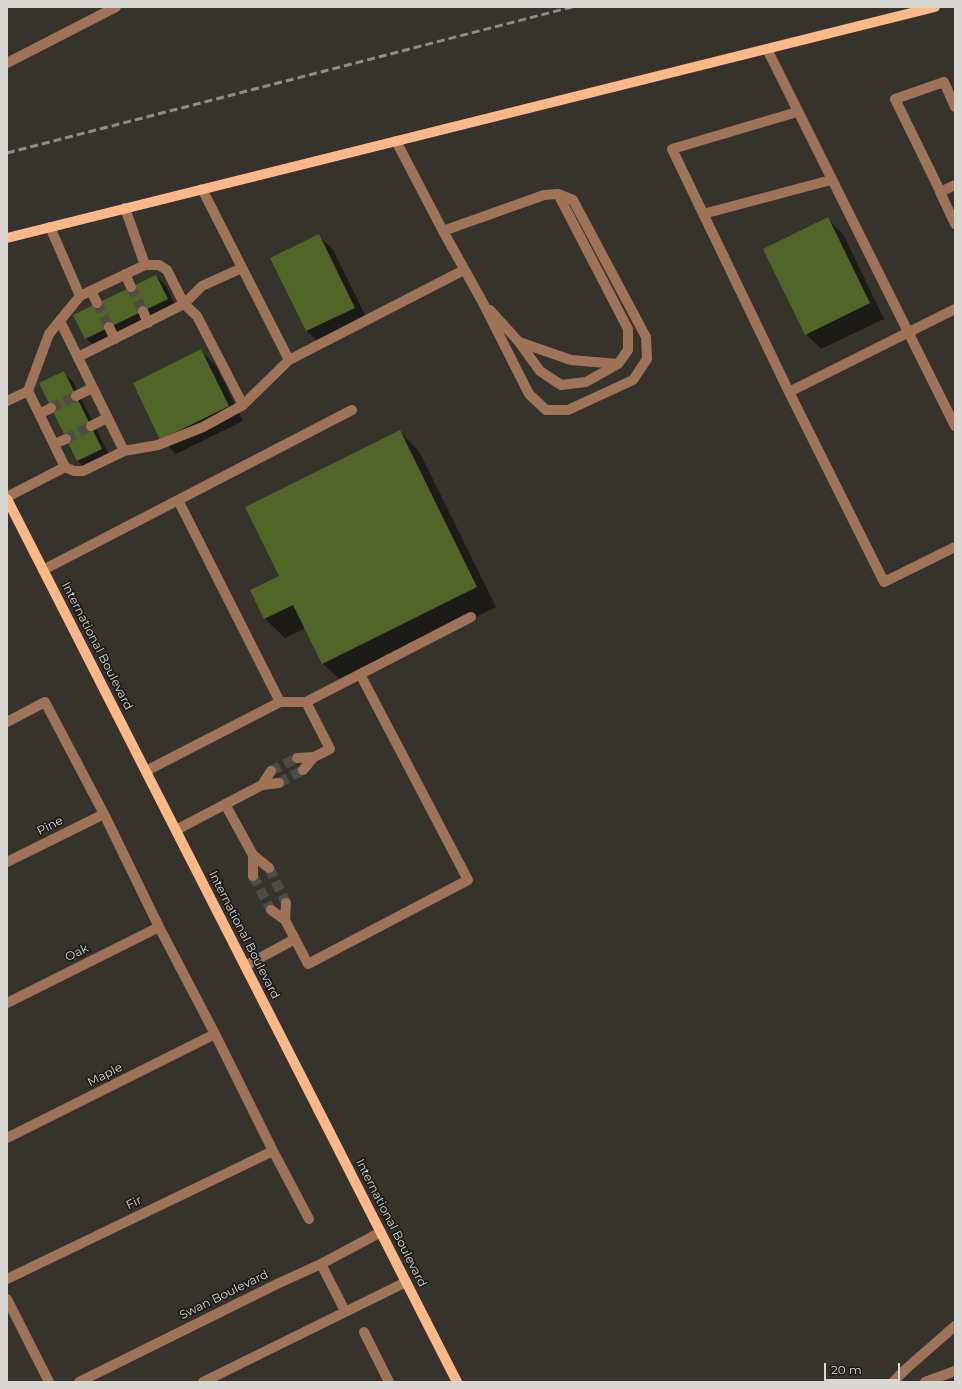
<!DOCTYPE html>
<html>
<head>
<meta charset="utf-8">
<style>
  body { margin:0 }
  #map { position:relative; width:962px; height:1389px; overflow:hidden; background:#36332d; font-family:Montserrat,sans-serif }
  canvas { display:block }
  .frame { position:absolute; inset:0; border:8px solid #d8d7d3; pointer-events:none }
  .scale { position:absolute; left:824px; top:1363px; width:76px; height:18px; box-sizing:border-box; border:2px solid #d8d7d3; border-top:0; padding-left:5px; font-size:12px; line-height:14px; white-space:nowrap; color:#d8d7d3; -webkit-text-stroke:3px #1c1b18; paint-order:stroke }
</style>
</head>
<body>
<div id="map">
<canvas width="962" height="1389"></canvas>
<div class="frame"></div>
<div class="scale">20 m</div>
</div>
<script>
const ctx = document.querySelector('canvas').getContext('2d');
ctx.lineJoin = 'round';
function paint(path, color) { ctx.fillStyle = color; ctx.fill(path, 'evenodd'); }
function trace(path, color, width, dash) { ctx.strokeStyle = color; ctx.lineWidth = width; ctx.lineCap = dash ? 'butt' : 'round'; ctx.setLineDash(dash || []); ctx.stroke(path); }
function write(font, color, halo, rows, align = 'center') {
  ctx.font = font + ' Montserrat,sans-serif'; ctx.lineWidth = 3.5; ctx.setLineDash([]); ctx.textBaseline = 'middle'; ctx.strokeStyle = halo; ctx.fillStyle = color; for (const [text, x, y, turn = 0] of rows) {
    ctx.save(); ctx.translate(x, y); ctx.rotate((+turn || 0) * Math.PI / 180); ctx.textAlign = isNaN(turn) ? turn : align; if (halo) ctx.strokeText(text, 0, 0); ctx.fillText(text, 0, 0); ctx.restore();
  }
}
paint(new Path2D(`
  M828 219 843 234 884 319 821 349 806 334Z
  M318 235 333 250 369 323 322 346 307 331 271 258Z
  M156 276 166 286 177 309 96 348 86 338Z
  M201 351 216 366 243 421 176 454 161 439Z
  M63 372 73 382 111 459 88 471 78 461Z
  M399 431 419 451 496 607 343 683 323 664 306 628 285 638 265 619 251 590 280 576Z`), '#0007');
paint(new Path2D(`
  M828 217 870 303 805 335 763 249Z
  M319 234 355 308 306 331 270 258Z
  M156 275 168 299 85 339 73 315Z
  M201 349 229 406 160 440 133 383Z
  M64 371 102 449 77 461 39 383Z
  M400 430 477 587 322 664 293 605 264 619 250 590 279 576 245 507Z`), '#516526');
trace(new Path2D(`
  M131 287 143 311
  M97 303 109 327
  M51 408 76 396
  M66 439 91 426
  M271 771 297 758
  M279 783 303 770
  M269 868 286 903
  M253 876 271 910`), '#4e4c46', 10, [10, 5]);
trace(new Path2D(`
  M767 49 955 426
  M7 63 116 7
  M797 112 672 149 789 392 884 582 955 547
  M396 141 443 231 482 301 529 394 546 410H568L633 380 647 359 646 337 573 200 558 194 544 195 443 231
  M955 185 940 192 955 224
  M202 189 289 360 464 270
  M942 195 895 99 944 82 955 107
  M703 214 831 180
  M50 227 80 296 145 265 125 208
  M145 265H159L167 270 184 304 197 316 243 405 289 360
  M125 274 131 287
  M91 291 97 303
  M490 310 519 342 540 371 561 385 586 382 618 364 628 350V329L558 194
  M143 311 148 323
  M60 321 124 451 83 471H74L65 467
  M109 327 115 339
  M519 342 571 360 618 364
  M78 357 184 304 202 286 242 268
  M28 391 49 334 80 296
  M789 392 955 309
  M76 396 92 388
  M7 401 28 391 65 467 7 497
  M39 414 51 408
  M91 426 107 418
  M54 444 66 439
  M124 451 158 445 203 427 243 405
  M43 570 352 410
  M280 702H306L471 617
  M7 722 45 702 104 814 159 927 215 1034 273 1151 309 1219
  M297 758 314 757
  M303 770 314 757 330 749 306 702
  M146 771 280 702 178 500
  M262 785 271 771
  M225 804 253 855 269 868
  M176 830 262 785 279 783
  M253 855V876
  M7 862 104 814
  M285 920 286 903
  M295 939 308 964 468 880 360 674
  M245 966 295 939 285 920 271 910
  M7 1003 159 927
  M7 1138 215 1034
  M321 1264 345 1311
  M7 1279 273 1151
  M7 1299 49 1382
  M364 1332 389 1382
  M79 1382 277 1284 321 1264 381 1232
  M203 1382 406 1282
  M893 1382 907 1368 955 1326
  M925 1382 955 1371`), '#9f7357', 10);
trace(new Path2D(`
  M7 238 935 7
  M7 499 457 1382`), '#feb787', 10);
trace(new Path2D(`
  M7 153 572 7`), '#8e8c87', 3, [8, 4]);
write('12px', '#d8d7d3', '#1c1b18', [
  ["International Boulevard",97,646,63],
  ["Pine",50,826,-27],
  ["International Boulevard",244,935,63],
  ["Oak",77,953,-26],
  ["Maple",105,1075,-27],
  ["Fir",134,1203,-26],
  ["International Boulevard",391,1223,63],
  ["Swan Boulevard",224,1295,-26]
]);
</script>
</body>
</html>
